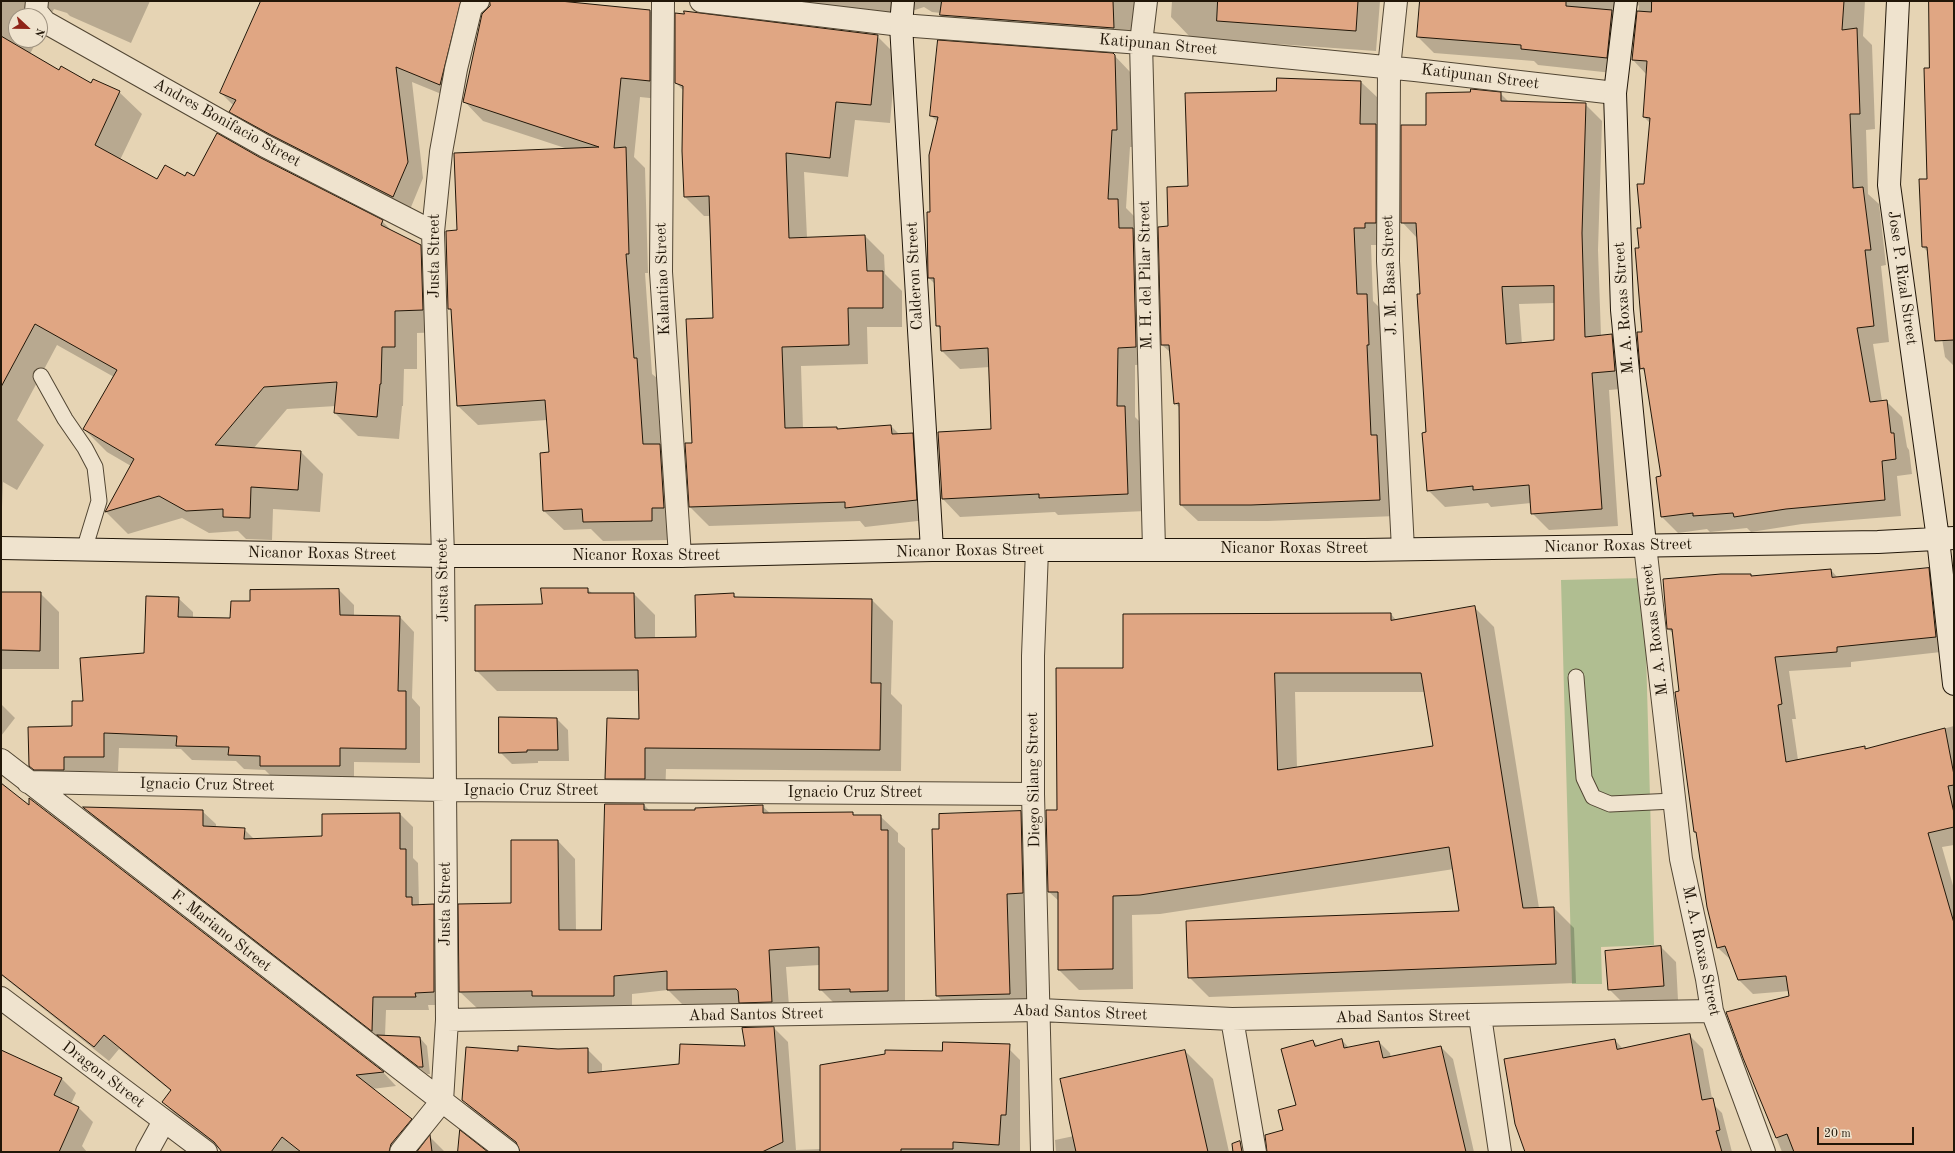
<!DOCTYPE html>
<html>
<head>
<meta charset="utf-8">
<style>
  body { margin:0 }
  #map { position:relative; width:1955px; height:1153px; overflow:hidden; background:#e6d4b4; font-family:"Old Standard TT",serif }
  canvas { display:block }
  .frame { position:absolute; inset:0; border:2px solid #211608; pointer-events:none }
  .north { position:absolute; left:8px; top:8px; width:40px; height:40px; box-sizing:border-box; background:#efe3ce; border:1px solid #9d917f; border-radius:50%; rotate:112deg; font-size:11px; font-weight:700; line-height:16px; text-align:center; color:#211608 }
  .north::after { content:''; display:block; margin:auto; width:14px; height:18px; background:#8f2418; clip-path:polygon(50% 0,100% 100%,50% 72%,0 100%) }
  .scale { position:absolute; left:1817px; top:1127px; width:97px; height:18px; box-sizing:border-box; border:2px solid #211608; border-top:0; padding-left:5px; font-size:12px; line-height:14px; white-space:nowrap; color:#211608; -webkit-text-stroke:3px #efe3ce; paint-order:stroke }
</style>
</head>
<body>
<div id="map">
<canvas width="1955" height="1153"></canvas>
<div class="frame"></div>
<div class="north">N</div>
<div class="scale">20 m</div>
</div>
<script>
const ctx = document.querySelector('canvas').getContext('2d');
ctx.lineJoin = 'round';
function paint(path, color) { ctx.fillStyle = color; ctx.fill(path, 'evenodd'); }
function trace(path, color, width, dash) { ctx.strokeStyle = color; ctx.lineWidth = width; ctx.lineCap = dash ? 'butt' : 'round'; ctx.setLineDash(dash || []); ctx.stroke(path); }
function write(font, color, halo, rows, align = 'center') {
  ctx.font = font + ' "Old Standard TT",serif'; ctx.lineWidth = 3; ctx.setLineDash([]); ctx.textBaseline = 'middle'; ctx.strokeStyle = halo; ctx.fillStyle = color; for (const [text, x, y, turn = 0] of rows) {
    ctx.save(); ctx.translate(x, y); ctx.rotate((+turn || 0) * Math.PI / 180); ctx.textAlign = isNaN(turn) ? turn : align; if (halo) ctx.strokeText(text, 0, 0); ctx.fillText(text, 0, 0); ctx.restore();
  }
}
paint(new Path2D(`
  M1644 578 1654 945 1601 947 1602 984H1572L1561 580Z`), '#b0be91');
paint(new Path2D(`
  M1 1H150L131 43 70 16 67 13 54 9 40 35V16H16V40H37L30 54 59 71 92 84 119 92 142 114 120 160 157 181 194 177 259 158 382 221 394 233 420 246 443 269 445 332 417 333V369H404L403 406H402L399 439 358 436 335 413 336 406 287 409 253 449 301 452 323 474 320 512 273 509 272 540 246 539 238 531 209 533 182 518 128 534 106 512 131 466 107 452 84 429 114 377 57 345 17 420 44 445 17 490 3 482 1 531Z
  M262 1H487L491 5V1H550L650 11 670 31 669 100 640 97 634 157 645 168 648 273H645L652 374 657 378 661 446 679 464 671 540 603 541 591 529 564 530 544 511 550 453 547 420 478 425 458 406 452 312 449 308 458 231 568 149 483 121 464 101 490 7 479 13 456 100 412 82 423 178 409 212 247 127 231 111 234 106 221 93Z
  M739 1H1139L1136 32 960 34 941 15V13L932 12 924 7 915 10 900 9 899 29Z
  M1172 1H1380L1376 51 1191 38 1171 17Z
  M1421 1H1865L1863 36 1872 45 1875 129 1866 130 1868 194 1879 204 1886 265 1881 266 1889 342 1873 344 1882 401H1886L1902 417 1907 447 1909 450 1912 474 1897 476 1901 516 1802 524 1751 532 1747 528 1710 532 1707 529 1678 533 1662 517V477L1645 372 1641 368 1643 332 1640 249 1651 124 1644 117 1647 75 1633 60 1639 5 1631 10 1622 74 1538 65 1534 61 1434 53 1418 37Z
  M1930 1H1954V366L1945 357 1928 252 1923 247 1928 180Z
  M877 36 896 55 890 123 855 120 848 177 804 172 807 238 865 236 884 255 885 274 902 291V327H867L868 364 801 366 803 429 837 428 839 430 891 426 900 435 912 434 931 453 935 519 865 527 860 521 709 526 690 507 693 444 714 319 710 216H704L685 197 684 91 676 83Z
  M1113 54 1132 74 1134 147H1130L1126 208 1136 218 1154 364 1135 365V417L1143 425 1146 511 1058 515 1055 512 960 517 943 499 992 430 990 367 960 369 942 351 941 330 937 325 935 284 929 278 932 213 938 122 931 116Z
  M1278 79 1361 82 1378 98 1377 127 1393 142 1382 245H1371L1373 301 1384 312 1396 516 1268 521H1198L1181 505 1180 408 1175 403 1171 353 1162 345 1169 227 1189 187 1277 92Z
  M1500 93 1509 102 1585 104 1602 121 1598 250 1601 336 1611 335 1629 353 1632 388 1609 390 1618 526 1549 530 1532 513 1531 503 1491 507 1488 503 1445 507 1428 490 1418 239 1402 222 1427 126ZM1555 303V341L1522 344 1519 304Z
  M1928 569 1943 583 1950 651 1851 662V667L1789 671 1796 719H1792L1798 760 1864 747 1866 749 1954 726V845L1942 847 1954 889V1152H1782L1727 1013 1790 997 1789 991 1753 994 1738 979 1732 961 1718 948 1698 835 1695 832 1674 634 1668 629 1750 575 1753 577 1831 570 1838 578Z
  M587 589 593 594H634L655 615V639L697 638 733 594 737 598 872 600 893 621 891 694 902 705 901 771 666 769 665 800 628 799 606 778 640 720V691H497L476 670 543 605Z
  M339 590 354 605V616L400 617 414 632 412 698 420 707V763L354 762V780H275L265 770 244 769 236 761 192 760 181 749 119 748 118 771H78V784L44 780 30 765 73 727 84 702 145 654 178 598 193 612V618L231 619 251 602V591Z
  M1 593H40L59 612V669H1Z
  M1474 607 1494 627 1539 908H1554L1574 928 1576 983 1209 997 1189 977 1460 912 1454 869 1160 914 1132 915 1133 989 1079 990 1059 970V901L1049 892 1058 811 1124 669 1391 614 1396 620ZM1295 692H1426L1434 747 1297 768Z
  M1 704 15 718 1 736Z
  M557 719 568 730 569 761H538V763L512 764 500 752Z
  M1 785 30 807V800L383 1072 396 1086 372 1089 411 1119 425 1134 412 1152H223L177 1116 163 1102 171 1091 119 1049 109 1061 1 975Z
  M644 805 650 811H696L762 806 771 814 852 813 855 816H880L898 833V842L905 848V1009L838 1007 820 989V965L786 967 790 1019 685 1007 668 990 632 994V1013L478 1009 460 992 512 904 558 841 575 859 576 931H602Z
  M85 808 202 811 216 824V828L244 829 255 840 323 837 400 814 413 827V858L418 863 419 906 433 905 446 919 447 1005H428L429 1010H386L385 1036 420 1038 427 1046 430 1074H427L385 1043 97 820Z
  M1021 812 1042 834 1031 1004 959 1017 937 996Z
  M1661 947 1676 962 1678 1000 1624 1004 1609 989Z
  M774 1028 788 1042 796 1150 821 1149 943 1052 1005 1045 1020 1060V1152H521V1148L477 1115 463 1100 519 1052 588 1050 602 1064V1073L680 1064 746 1047Z
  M1690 1036 1703 1049 1713 1104 1722 1113 1732 1152H1526L1615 1040 1623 1049Z
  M1342 1040 1349 1048 1379 1042 1390 1053 1391 1058 1441 1047 1453 1059 1474 1152H1276L1297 1105 1313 1041 1318 1046Z
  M1 1051 62 1079 76 1093 71 1104 78 1107 93 1122 82 1146 87 1152H1Z
  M1185 1051 1213 1079 1229 1152H1056L1055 1140 1074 1136Z
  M430 1137 444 1151V1152H417Z`), '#0003');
const building = new Path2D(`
  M261 1H461L440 85 396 67 408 162 393 197 271 135 229 112 236 100 220 93Z
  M490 1H560L650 10V81L621 78 614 148 626 147 629 254H626L634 358H637L643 444H660L664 508H652V521L583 522 582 509 543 511 540 453 549 452 545 400 457 406 451 309H448L446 232V231L457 230 454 153 599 147 463 102 482 14 490 6Z
  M942 1H1113L1114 28 940 15Z
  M1218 1H1358L1356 31 1217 21Z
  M1420 1H1566V6L1612 10 1607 58 1521 49V45L1417 37Z
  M1652 1H1844L1842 30 1857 28 1860 114H1850L1853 188 1863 187 1871 250H1865L1874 326 1857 328 1870 402 1887 400 1891 433H1894L1896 459 1882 461 1885 500 1786 509 1734 517 1733 513 1693 516V513L1661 517 1656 477 1661 476 1644 368 1640 369 1637 332H1642L1635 248H1639L1637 228H1641L1637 184H1644L1650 118 1643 117 1647 61 1632 60 1637 11 1651 12Z
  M1929 1H1954V340L1935 341 1927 247H1922L1919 179H1927L1924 68H1929Z
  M684 11 878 35 871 105 836 102 830 158 786 153 789 238 865 235 867 271H883V308H848L849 345 782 347 785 428 837 427V429L891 425 892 434 913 433 917 500 845 508V502L689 507 685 443H692L686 319 713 318 709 196 684 197 682 151 683 86 675 83V13L684 14Z
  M1 36 59 70 61 66 91 83 93 79 120 91 95 145 157 179 165 165 185 176 187 172 194 176 217 133 259 157 383 220 381 225 421 245 423 310 395 311V347H382L381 384H380L377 417 334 413 337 382 264 387 215 445 301 451 298 490 251 487 250 518 223 517V509L186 511 159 496 105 512 134 459 83 429 117 370 35 324 1 387Z
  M938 40 1113 53 1115 55 1117 130H1112L1108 199H1118L1119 228H1133L1136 347 1118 348 1117 406H1125L1128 494 1039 498V494L942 499 938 432 991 429 988 348 941 351 940 326H936L934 278H928L927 212H930L929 155 938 117 930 116Z
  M1277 78 1361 81 1360 124H1376V223H1365V228H1354L1357 294H1367L1369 345H1367L1371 435H1377L1380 500 1251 505H1180L1179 403 1174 404 1169 345H1161L1158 227 1168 226 1167 187 1188 186 1185 93 1276 91Z
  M1471 89 1501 92V101L1586 103 1582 233 1585 337 1612 334 1615 371 1592 373 1602 509 1531 514 1529 485 1473 490V486L1427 491 1422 433 1426 432 1417 294H1420L1416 223H1401V125H1426V93L1470 92ZM1554 286V340L1506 344 1502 287Z
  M1929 568 1936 637 1837 647V652L1775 657 1782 704 1778 705 1786 762 1865 746V749L1945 728 1954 775V785L1948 786 1954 813V827L1928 833 1954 923V1152H1794L1787 1134 1776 1138 1743 1058 1726 1012 1789 996 1786 976 1738 980 1725 946 1717 948 1707 907 1696 832H1694L1675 692 1679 691 1672 629H1667L1663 579 1721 574H1751V576L1831 569 1832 577Z
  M541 588H588V593H634L635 638 696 637 695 595 734 593V597L872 599 871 683H881L880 750 645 748V779H605L607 718 639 719 638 670 475 671V605L542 604Z
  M339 589 340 615 400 616 398 691H406V749L340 748V766H260V756L228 755 229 747 176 746 177 736 104 733V757H64V770H34L29 766 28 727 72 726V701H83L80 658 144 653 146 596 179 597 178 617 230 618 231 601H250V590Z
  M1 592H41L40 651 1 650Z
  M1475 606 1523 908 1554 907 1556 964 1188 978 1186 921 1459 911 1449 847 1140 895 1113 896V969L1058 970V892H1048L1046 810H1057L1056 668H1123V614L1391 613V620ZM1275 673H1421L1433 746 1278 770Z
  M499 717 557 718 558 750H527V752L499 753Z
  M1 783 29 805V798L384 1072 356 1075 412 1119 391 1144 389 1152H301L282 1137 271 1152H222L214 1142 162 1102 171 1090 104 1035 94 1047 1 974Z
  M605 804H644V810H695V808L763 805V813L853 812V815H881V830H888V991L850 992V989L819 990V947L769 950 772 1002 739 1003 738 991 736 989 667 990V971L614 976V996H532V991L459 992 458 904 511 903V840H558L559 930H601Z
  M83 807 203 810V826L245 828 244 839 322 836V814L400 813V849H406V897H412V905L434 904V992L415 993 416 997H373L372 1031Z
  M1021 811 1023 893 1007 894 1010 994 936 996 932 829H939V814Z
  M1661 946 1664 986 1608 990 1605 951Z
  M774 1027 783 1142 762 1152H520L516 1142 462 1100 466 1047 518 1051V1046L558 1049 588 1048V1073L679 1064 680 1044 745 1046 742 1028Z
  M1690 1034 1702 1100 1713 1098 1720 1130 1716 1131 1722 1152H1525L1515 1124 1504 1059 1615 1039 1617 1049Z
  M377 1035 420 1037 423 1067H419Z
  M1342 1039 1344 1048 1379 1041 1383 1058 1441 1046 1466 1152H1267L1265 1135 1283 1130 1278 1110 1296 1105 1281 1049 1313 1040 1315 1046Z
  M943 1042 1010 1044 1006 1115H1001L999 1145 953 1142V1149H901V1152H820V1065L885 1054V1050L942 1051Z
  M1 1050 62 1078 54 1095 79 1107 59 1152H1Z
  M1185 1050 1208 1152H1076L1060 1079Z
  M460 1130 488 1152H458Z
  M430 1135 432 1152H417Z
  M1240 1141 1242 1152H1233L1232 1144Z`);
paint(building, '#e0a683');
trace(building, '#211608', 1);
const lane = new Path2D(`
  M41 376 65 419 85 448 95 467 99 501 84 550
  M1576 677 1584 778 1593 797 1610 804 1674 801`);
const street = new Path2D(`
  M37 1 36 11 45 22 265 146 433 232
  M663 1 661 272 680 556
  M701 1 901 25 1141 43 1415 70 1615 93
  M1146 1 1141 43 1154 549
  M1396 1 1389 68 1388 261 1403 549
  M1645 545 1681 859 1707 979 1712 1011 1764 1152
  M1037 550 1033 656V794L1042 1152
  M1 760 508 1152
  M28 782 445 790 1033 794
  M1 998 206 1152
  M1480 1016 1500 1152
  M1232 1019 1255 1152
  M447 1020 1040 1010 1232 1019 1712 1011
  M147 1152 164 1121
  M401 1152 442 1101 447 1020 443 556 433 232 441 152 456 69 471 7 478 1`);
const secondary = new Path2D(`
  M903 1 901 25 932 550
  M1626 1 1615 93 1622 310 1645 545
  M1898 1 1889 185 1938 539 1954 684
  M1 548 443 556H680L932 550H1364L1878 542 1954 538`);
trace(lane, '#524633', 17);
trace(street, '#524633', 24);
trace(secondary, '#211608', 24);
trace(lane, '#efe3ce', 15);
trace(street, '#efe3ce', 22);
trace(secondary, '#efe3ce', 22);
write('16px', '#211608', '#efe3ce', [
  ["Katipunan Street",1158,45,5],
  ["Katipunan Street",1480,77,7],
  ["Andres Bonifacio Street",227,123,29],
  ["Justa Street",435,256,-90],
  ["M. H. del Pilar Street",1146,275,-91],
  ["J. M. Basa Street",1390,275,-92],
  ["Calderon Street",915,276,-93],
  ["Jose P. Rizal Street",1902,278,82],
  ["Kalantiao Street",663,279,-92],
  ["M. A. Roxas Street",1624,308,-94],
  ["Nicanor Roxas Street",1618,546,-1],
  ["Nicanor Roxas Street",1294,549],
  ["Nicanor Roxas Street",970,551,-1],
  ["Nicanor Roxas Street",322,554,1],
  ["Nicanor Roxas Street",646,556],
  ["Justa Street",443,580,-91],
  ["M. A. Roxas Street",1655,630,-97],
  ["Diego Silang Street",1034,780,-91],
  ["Ignacio Cruz Street",207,785,1],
  ["Ignacio Cruz Street",531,791],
  ["Ignacio Cruz Street",855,793],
  ["Justa Street",446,904,-90],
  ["F. Mariano Street",221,931,38],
  ["M. A. Roxas Street",1701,951,78],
  ["Abad Santos Street",1080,1013,2],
  ["Abad Santos Street",756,1015,-1],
  ["Abad Santos Street",1403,1017,-1],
  ["Dragon Street",103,1075,37]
]);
</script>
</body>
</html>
